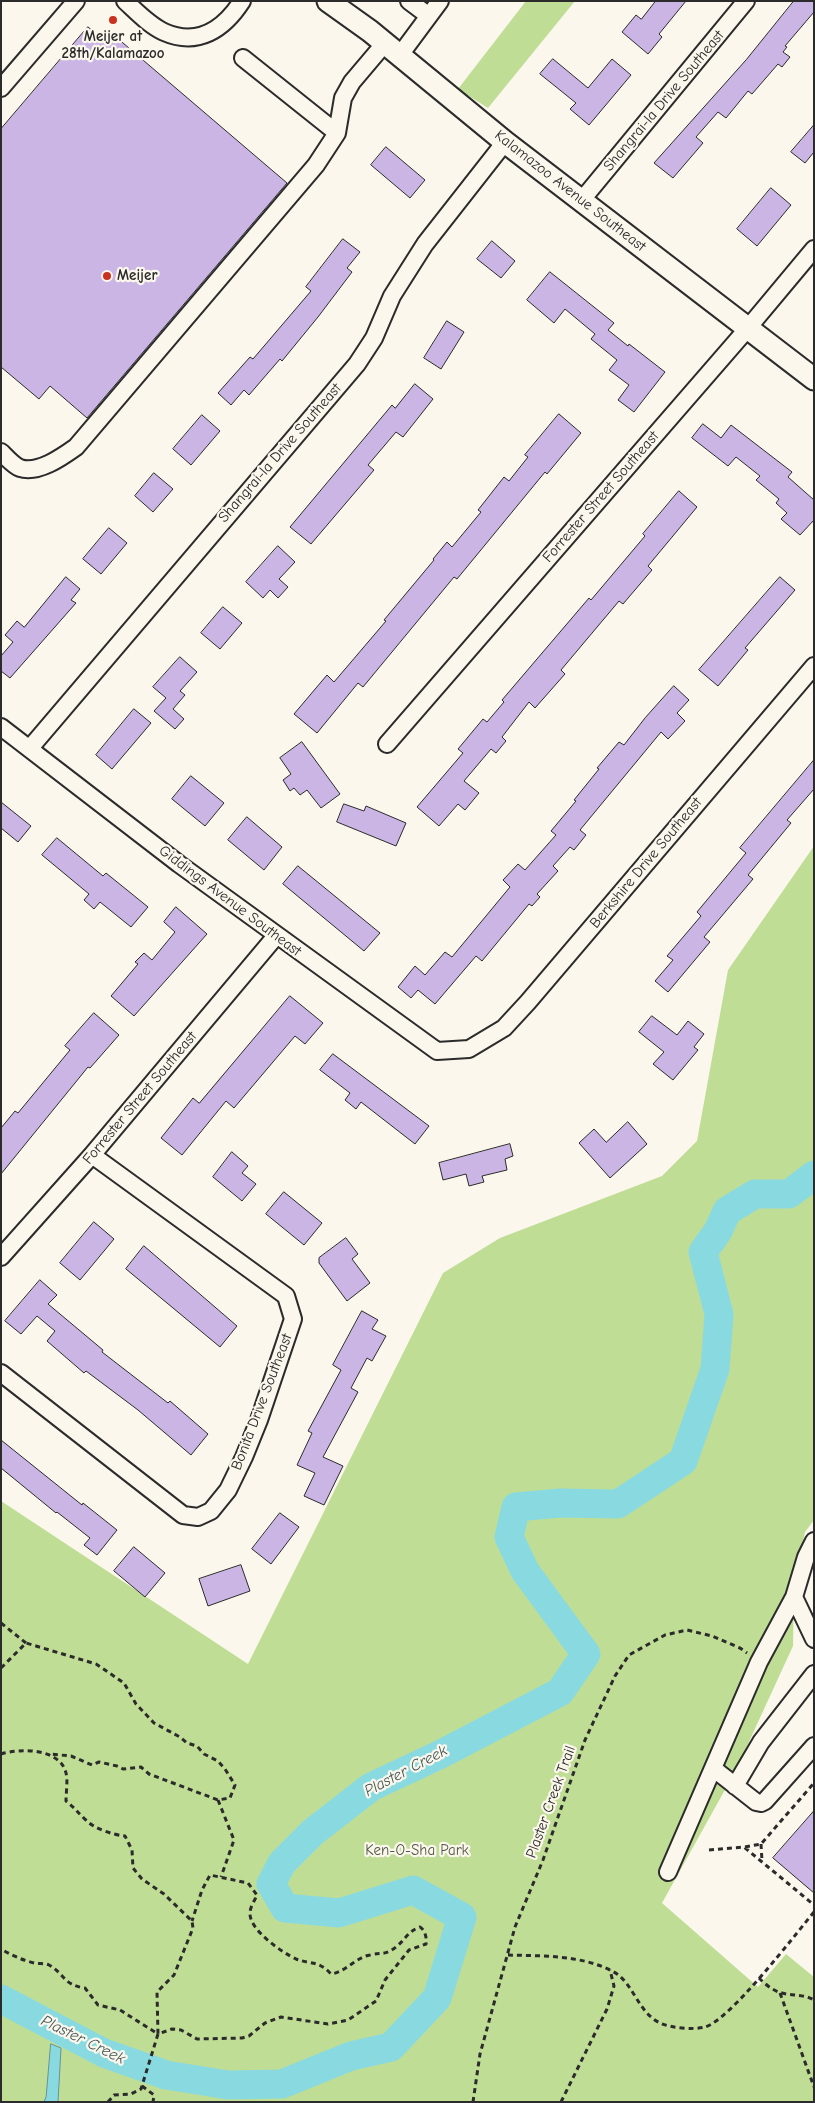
<!DOCTYPE html>
<html>
<head>
<meta charset="utf-8">
<style>
  body { margin:0 }
  #map { position:relative; width:815px; height:2103px; overflow:hidden; background:#fbf7ec; font-family:"Comic Neue",sans-serif }
  canvas { display:block }
  .frame { position:absolute; inset:0; border:2px solid #2b2b2b; pointer-events:none }
</style>
</head>
<body>
<div id="map">
<canvas width="815" height="2103"></canvas>
<div class="frame"></div>
</div>
<script>
const ctx = document.querySelector('canvas').getContext('2d');
ctx.lineJoin = 'round';
function paint(path, color) { ctx.fillStyle = color; ctx.fill(path, 'evenodd'); }
function trace(path, color, width, dash) { ctx.strokeStyle = color; ctx.lineWidth = width; ctx.lineCap = dash ? 'butt' : 'round'; ctx.setLineDash(dash || []); ctx.stroke(path); }
function write(font, color, halo, rows, align = 'center') {
  ctx.font = font + ' "Comic Neue",sans-serif'; ctx.lineWidth = 4.5; ctx.setLineDash([]); ctx.textBaseline = 'middle'; ctx.strokeStyle = halo; ctx.fillStyle = color; for (const [text, x, y, turn = 0] of rows) {
    ctx.save(); ctx.translate(x, y); ctx.rotate((+turn || 0) * Math.PI / 180); ctx.textAlign = isNaN(turn) ? turn : align; if (halo) ctx.strokeText(text, 0, 0); ctx.fillText(text, 0, 0); ctx.restore();
  }
}
paint(new Path2D(`
  M526 1H575L488 108 458 89Z
  M814 846V1520L805 1532 794 1585 793 1646 736 1770 662 1903 758 1987 786 1954 814 1977V2102H1V1501L248 1664 443 1273 500 1238 662 1176 697 1141 728 970Z`), '#c0dd95');
const water = new Path2D(`
  M51 2044 61 2048 58 2102H44L46 2097Z`);
paint(water, '#89dae0');
trace(water, '#639498', 1);
trace(new Path2D(`
  M1 1999 104 2053 166 2075 228 2085 282 2084 351 2056 391 2047 437 1998 462 1917 413 1890 339 1913 285 1908 271 1884 282 1863 313 1832 371 1787 441 1754 560 1692 586 1654 525 1571 509 1537 516 1507 560 1503 618 1504 683 1461 715 1369 719 1314 703 1252 718 1231 727 1211 755 1194H789L814 1175`), '#89dae0', 29);
const building = new Path2D(`
  M656 1H686L659 34 662 37 648 54 622 32 636 15 641 19Z
  M794 1H814V12L785 46 787 47 783 52 790 57 782 67 778 64 752 94 748 91 726 118 718 112 696 137 703 143 673 178 654 163 746 60Z
  M88 27 102 38 109 31 287 183 87 418 50 386 39 399 1 367V129Z
  M553 59 588 88 612 59 631 75 589 125 570 109 576 103 540 74Z
  M814 125V152L805 163 791 152Z
  M386 147 425 180 410 198 371 165Z
  M771 188 791 205 757 246 737 229Z
  M343 239 360 252 347 268 352 272 318 317 282 361 280 359 249 395 244 390 231 405 218 393 250 357 253 359 311 291 306 287Z
  M492 241 515 261 501 278 477 259Z
  M550 272 614 323 608 330 628 346 629 344 665 372 634 412 618 400 629 385 609 370 617 360 591 339 595 334 565 309 554 323 527 300Z
  M447 321 464 332 441 369 424 358Z
  M415 384 433 399 403 437 396 432 368 465 374 470 311 544 290 527 392 405 395 408Z
  M559 414 581 433 547 474 545 472 457 579 454 577 363 687 358 683 317 733 294 714 327 675 334 682 386 621 384 620 434 560 433 559 447 542 452 547 481 512 478 510 504 477 509 481 528 457 525 455Z
  M202 415 220 431 191 465 173 449Z
  M703 424 721 438 731 425 792 472 788 477 814 500V520L800 535 781 519 787 513 776 503 779 499 756 480 760 476 736 457 728 466 692 438Z
  M154 473 173 489 153 512 135 496Z
  M679 491 697 507 648 566 652 570 623 604 619 601 561 670 565 674 535 708 529 702 502 737 506 741 496 753 491 749 464 781 479 793 465 810 458 804 439 826 417 807 463 753 458 749 483 719 487 722 504 702 502 700 589 598 591 600 645 536 643 534Z
  M109 528 127 543 101 574 83 559Z
  M278 546 295 562 279 579 288 587 278 598 270 590 263 598 246 582Z
  M66 577 80 589 71 600 76 603 10 678 1 671V656L13 642 5 635 17 621 24 627Z
  M780 577 795 590 745 648 748 650 718 686 699 670Z
  M223 607 242 623 220 649 201 633Z
  M180 657 197 672 180 691 185 695 173 709 184 719 175 729 154 711 166 698 153 687Z
  M674 686 689 700 677 713 685 721 668 739 661 732 580 830 586 835 574 850 570 847 553 866 558 871 537 894 540 897 532 906 529 904 482 961 476 956 435 1004 418 990 411 998 398 987 415 966 425 975 445 952 452 957 510 887 503 880 518 864 525 870 556 835 551 831 576 801 574 800 599 769 597 768 619 742 624 745 645 718Z
  M134 709 151 723 112 769 96 755Z
  M302 742 340 794 321 808 307 790 300 795 294 788 290 791 283 780 291 774 280 758Z
  M814 760V789L787 820 791 823 748 875 753 879 704 937 710 942 668 992 655 981 673 960 667 956 701 916 697 912 746 853 740 848Z
  M191 776 224 803 205 826 172 799Z
  M1 802 31 826 18 842 1 828Z
  M344 804 364 811 366 806 406 823 396 846 337 822Z
  M247 817 282 847 264 870 228 840Z
  M57 838 103 876 106 873 148 907 131 927 100 902 94 909 84 900 89 894 42 855Z
  M298 866 380 933 364 951 283 884Z
  M176 907 207 934 134 1016 111 996 138 964 135 962 144 953 152 960 175 932 164 922Z
  M290 996 323 1023 305 1044 295 1036 234 1108 226 1101 182 1155 161 1138 193 1098 199 1103Z
  M94 1013 119 1035 90 1068 88 1067 1 1174V1128L15 1111 18 1113 70 1050 65 1046Z
  M652 1016 677 1035 688 1021 704 1034 694 1047 698 1050 673 1080 653 1064 664 1052 639 1032Z
  M333 1054 429 1126 415 1144 361 1102 356 1109 345 1100 350 1093 320 1070Z
  M628 1122 647 1144 610 1178 579 1143 594 1129 606 1142Z
  M510 1144 513 1156 505 1159 507 1170 482 1176 484 1182 469 1186 466 1174 443 1180 439 1163Z
  M232 1152 248 1166 242 1173 256 1184 242 1201 213 1177Z
  M284 1192 322 1223 304 1245 266 1214Z
  M94 1222 114 1239 80 1280 60 1263Z
  M346 1238 358 1254 352 1259 370 1283 347 1301 319 1263V1258Z
  M144 1246 237 1326 220 1347 126 1269Z
  M40 1280 57 1295 48 1304 103 1350 102 1352 168 1403 170 1401 208 1434 191 1455 138 1410 86 1371 84 1373 47 1341 55 1331 37 1316 21 1334 5 1321Z
  M362 1311 378 1320 372 1329 386 1336 372 1361 367 1358 351 1388 358 1392 323 1457 343 1466 324 1505 304 1496 315 1473 297 1465 312 1433 308 1431 341 1370 333 1365Z
  M1 1440 82 1505 83 1503 117 1530 97 1555 84 1545 90 1538 57 1512 56 1513 1 1468Z
  M280 1513 299 1527 271 1564 252 1549Z
  M134 1547 165 1573 145 1597 114 1571Z
  M241 1565 250 1591 208 1606 199 1579Z
  M814 1811V1893L773 1858Z`);
paint(building, '#cab5e5');
trace(building, '#2b2b2b', 1);
const minor = new Path2D(`
  M125 1C137 12 149 25 164 32 198 47 224 29 242 1
  M409 1 429 16
  M400 55 440 1
  M243 58 337 133
  M1 88 76 1
  M581 201 746 1
  M1 452C6 457 14 466 20 468 38 474 62 457 76 447L316 165 337 133 343 98 352 82 385 43
  M1 727 179 864 437 1051 469 1049 504 1028 528 1002 814 666
  M387 744 748 328 814 249
  M30 748 357 364 374 338 392 296 425 244 505 142
  M1 1257 92 1155 276 936
  M1 1373 183 1515 198 1517 211 1511 228 1490 244 1457 259 1420 293 1319 286 1296 92 1155
  M794 1597 814 1639
  M714 1769 756 1802 761 1803 765 1801 814 1746
  M735 1786 761 1742 814 1674
  M668 1872 759 1662 794 1597 806 1557 814 1541`);
const major = new Path2D(`
  M328 1 370 31 505 142 814 379`);
trace(minor, '#2b2b2b', 20);
trace(major, '#2b2b2b', 25);
trace(new Path2D(`
  M1 1623 26 1643
  M1 1668 26 1643 96 1664 124 1683 136 1704 154 1723 180 1737 187 1743 197 1746 204 1754 218 1761 225 1769 235 1785 230 1798 218 1800 149 1774 141 1767 123 1769 117 1766 99 1762 92 1765 71 1756 50 1754
  M1 1754C20 1748 60 1748 66 1773 68 1781 66 1792 66 1801 74 1807 79 1814 87 1821 95 1829 114 1835 125 1836L132 1850 133 1868 142 1879 164 1894 192 1921 193 1928 174 1975 157 1992 158 2034 120 2010 98 2005 85 1988C63 1985 65 1974 49 1965 45 1963 39 1964 34 1963 22 1960 11 1955 1 1949
  M218 1800 234 1840 221 1877
  M761 1844 762 1861
  M745 1847 761 1844 814 1783
  M709 1850 744 1847 814 1905
  M508 1955C543 1956 581 1955 612 1971 634 1982 637 2012 660 2023 671 2028 693 2030 705 2027 730 2020 794 1936 814 1912
  M759 1978C765 1984 773 1991 782 1993 793 1996 804 1994 814 2000
  M780 1993 814 2087
  M142 2086 154 2095 153 2102
  M108 2102 114 2095 131 2094 141 2089 158 2034 172 2029 181 2030 197 2039 242 2038 249 2036 265 2023 281 2017 328 2024 348 2020 376 2001 385 1980 409 1950 426 1944C427 1938 425 1930 420 1927 408 1931 405 1940 396 1947 385 1956 382 1952 370 1955 356 1957 346 1972 331 1974 318 1960 312 1965 296 1959 283 1953 249 1930 250 1913 250 1907 255 1900 257 1895L248 1883 210 1875 202 1890 192 1921
  M473 2102 480 2054 515 1927 543 1860 585 1740 615 1676 629 1655 665 1635 687 1630 712 1636 740 1648 747 1653
  M561 2102 607 2009 614 1986 610 1970`), '#2b2b2b', 3, [5, 4]);
trace(minor, '#fbf7ec', 16);
trace(major, '#fbf7ec', 21);
for (const [x, y, r, color] of [
  [113,20,5,"#c8321e"],
  [107,276,5,"#c8321e"]
]) { const dot = new Path2D(); dot.arc(x, y, r, 0, 2 * Math.PI); ctx.fillStyle = color; ctx.fill(dot); trace(dot, '#fbf7ec', 2); }
write('bold 15px', '#2b2b2b', '#fbf7ec', [
  ["Meijer at",113,37],
  ["28th/Kalamazoo",113,54],
  ["Meijer",117,276,"left"]
]);
write('15px', '#2b2b2b', '#fbf7ec', [
  ["Shangrai-la Drive Southeast",664,101,-50],
  ["Kalamazoo Avenue Southeast",570,191,38],
  ["Shangrai-la Drive Southeast",280,453,-49],
  ["Forrester Street Southeast",601,497,-49],
  ["Berkshire Drive Southeast",646,863,-50],
  ["Giddings Avenue Southeast",230,901,37],
  ["Forrester Street Southeast",140,1098,-50],
  ["Bonita Drive Southeast",262,1402,-69],
  ["Plaster Creek Trail",551,1802,-70]
]);
write('15px', '#505846', '#fbf7ec', [
  ["Ken-O-Sha Park",417,1851]
]);
write('italic 16px', '#425758', '#fbf7ec', [
  ["Plaster Creek",406,1771,-28],
  ["Plaster Creek",83,2040,26]
]);
</script>
</body>
</html>
